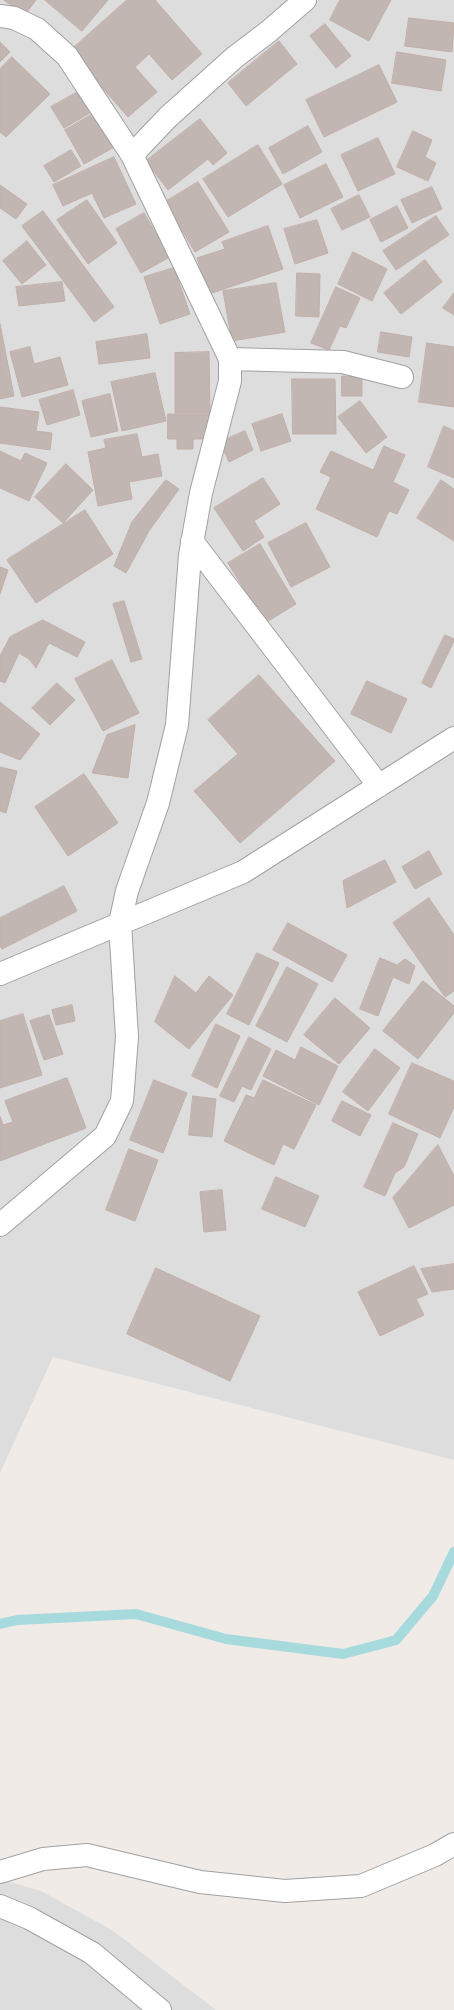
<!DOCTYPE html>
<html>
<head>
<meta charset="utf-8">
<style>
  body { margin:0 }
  canvas { display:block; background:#f0ebe6 }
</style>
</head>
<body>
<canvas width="454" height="2010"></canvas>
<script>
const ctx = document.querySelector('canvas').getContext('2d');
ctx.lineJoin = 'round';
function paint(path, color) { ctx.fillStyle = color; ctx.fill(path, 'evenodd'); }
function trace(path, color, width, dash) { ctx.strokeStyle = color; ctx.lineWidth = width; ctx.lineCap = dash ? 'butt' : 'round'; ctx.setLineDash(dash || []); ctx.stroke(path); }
paint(new Path2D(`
  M0 0H454V1460L53 1357 0 1473Z
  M0 1879 41 1891 112 1930 216 2010H0Z`), '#dedddd');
trace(new Path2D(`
  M0 1624 17 1620 136 1614 226 1639 343 1654 396 1640 433 1596 454 1552`), '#a7dadd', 10);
const building = new Path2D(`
  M4 0H36L25 15Z
  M45 0H108L82 31Z
  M127 0H155L202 54 172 80 149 54 135 67 157 92 128 117 70 51Z
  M340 0H391L369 41 330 20Z
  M409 18 454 23 452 52 405 46Z
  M325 24 351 56 336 68 310 36Z
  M279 41 297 64 246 106 228 83Z
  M0 42 10 52 0 62Z
  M397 52 446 60 441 91 392 83Z
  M12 57 50 94 6 137 0 132V69Z
  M379 65 397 102 324 137 306 100Z
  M83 89 95 110 64 128 51 107Z
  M98 111 118 145 84 164 65 130Z
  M200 119 227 153 213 165 208 159 168 190 146 161Z
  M308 126 322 152 283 174 269 148Z
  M413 131 432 140 425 157 436 163 428 181 397 167Z
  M378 138 395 174 358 191 341 155Z
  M258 145 282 184 228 217 203 179Z
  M71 150 81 166 54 182 44 166Z
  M114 157 136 204 104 218 92 193 63 206 53 185Z
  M326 164 343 197 300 218 284 185Z
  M198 182 229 232 195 252 165 202Z
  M0 185 27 204 16 219 0 208Z
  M432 187 442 209 412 223 401 200Z
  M359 195 370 217 342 230 331 209Z
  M87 200 117 243 88 264 57 220Z
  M397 206 408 228 381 242 370 220Z
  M43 211 114 307 94 322 22 226Z
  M144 213 170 257 141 273 116 229Z
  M436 216 449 235 396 270 383 251Z
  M317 220 328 253 295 264 284 229Z
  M268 226 283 269 209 294 197 258 225 249 222 242Z
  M27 241 46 265 22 284 3 261Z
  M353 252 387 269 372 301 338 284Z
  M425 260 442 282 401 314 384 293Z
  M174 268 190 314 160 324 144 277Z
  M297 273 320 274 319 317 296 316Z
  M62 282 65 301 19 306 16 287Z
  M276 283 285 332 232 341 223 291Z
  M336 287 360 298 346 328 340 326 329 350 311 343Z
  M454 293V315L443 308Z
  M0 324 14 396 0 399Z
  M381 332 412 337 409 357 378 352Z
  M147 334 150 358 99 364 96 342Z
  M427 343 454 347V407L419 402Z
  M30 347 34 364 60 357 68 385 22 397 10 352Z
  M209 352 210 413H175V353Z
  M155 373 166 421 122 431 111 382Z
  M342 376 362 377V396H342Z
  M292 379H335L336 434H293Z
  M73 390 80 415 47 425 39 400Z
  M110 394 118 431 91 437 82 401Z
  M360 401 387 437 366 453 338 417Z
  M0 407 39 412 36 431 52 433 50 450 0 443Z
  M168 414H211V431L203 432V439H193V449H177V439H168Z
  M282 414 291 441 261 451 252 424Z
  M444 426 454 431V478L428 467Z
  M245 431 253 450 229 462 220 442Z
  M137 434 142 457 158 454 162 476 129 482 132 499 98 506 88 452 106 448 104 440Z
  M384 446 405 455 393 482 409 490 397 514 389 511 377 537 316 509 331 477 320 472 331 451 373 470Z
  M0 451 21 461 25 453 47 463 29 501 0 488Z
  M66 464 93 490 63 523 35 497Z
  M263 478 280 504 254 521 264 537 243 551 214 508Z
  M166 480 179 489 149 531 126 573 114 566 132 522Z
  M441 480 454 489V541L417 518Z
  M85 510 113 554 36 603 7 560Z
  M306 523 330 567 291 587 268 543Z
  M260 544 296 604 265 623 228 563Z
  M0 567 8 570 0 594Z
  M124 601 142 659 131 662 113 604Z
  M43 620 85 642 77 657 49 643 36 668 29 659 19 653 5 683 0 681V656L10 637Z
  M445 635 454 639V641L431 688 422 683Z
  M112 660 139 713 103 731 75 679Z
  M259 675 335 761 240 843 194 791 238 754 208 720Z
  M367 681 407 699 391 733 351 714Z
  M57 683 75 700 50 725 32 708Z
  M0 702 40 734 20 760 0 752Z
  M135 725 128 778 92 773 107 735Z
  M0 767 17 771 6 813 0 811Z
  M84 774 118 823 68 856 35 807Z
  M429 851 442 874 415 889 402 867Z
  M385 860 396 882 347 908 343 881Z
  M64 886 77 911 2 949 0 946V918Z
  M429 898 454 935V991L445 997 393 923Z
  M288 923 347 955 332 982 273 950Z
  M257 953 279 963 249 1025 227 1014Z
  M380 958 397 965 405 959 415 966 409 984 393 977 378 1016 360 1009Z
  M287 967 318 984 287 1042 256 1026Z
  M175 976 196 993 209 976 233 995 189 1049 155 1022Z
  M423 981 454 1006V1013L418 1059 383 1031Z
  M335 998 370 1028 339 1064 304 1035Z
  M72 1005 75 1021 56 1025 52 1010Z
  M23 1014 42 1075 0 1088V1021Z
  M49 1015 63 1054 44 1060 30 1021Z
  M216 1024 240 1036 217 1088 192 1076Z
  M249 1037 271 1049 251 1090 242 1086 234 1102 220 1096Z
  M301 1047 338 1066 319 1105 263 1076 276 1050 295 1060Z
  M375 1049 400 1068 368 1111 343 1092Z
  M412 1063 454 1081V1107L440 1138 389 1114Z
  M67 1078 86 1128 0 1161V1116L3 1125 13 1122 5 1101Z
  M154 1080 187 1093 163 1153 130 1140Z
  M263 1080 316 1105 294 1149 283 1144 274 1165 224 1141 246 1095 254 1098Z
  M193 1096 216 1099 212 1137 189 1135Z
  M342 1101 371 1115 360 1136 332 1121Z
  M393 1123 418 1134 404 1167 395 1173 385 1196 364 1187Z
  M438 1145 454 1176V1205L409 1228 393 1198Z
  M129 1149 158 1160 135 1221 106 1210Z
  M276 1177 319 1196 305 1227 262 1209Z
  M222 1190 226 1230 204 1232 200 1192Z
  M454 1264V1289L432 1292 421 1269Z
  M414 1266 428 1294 416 1299 424 1315 380 1336 358 1292Z
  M156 1268 260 1316 230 1381 127 1334Z`);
paint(building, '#c1b6b2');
trace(building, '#c2afa9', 1);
const minor = new Path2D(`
  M0 16 14 18 37 29 67 56 132 155 230 359V381L201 493 190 555 177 725 158 803 127 891 120 923 127 1037 122 1101 105 1136 0 1225
  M132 155 168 117 235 57 268 32 305 0
  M230 359 343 362 402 377
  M192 541 379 786
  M0 974 243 872 454 738
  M0 1872 43 1859 87 1855 200 1882 285 1891 361 1886 435 1855 454 1844
  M0 1906 29 1918 92 1953 160 2010`);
trace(minor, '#a1a1a1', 24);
trace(minor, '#fff', 22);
</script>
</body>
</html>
